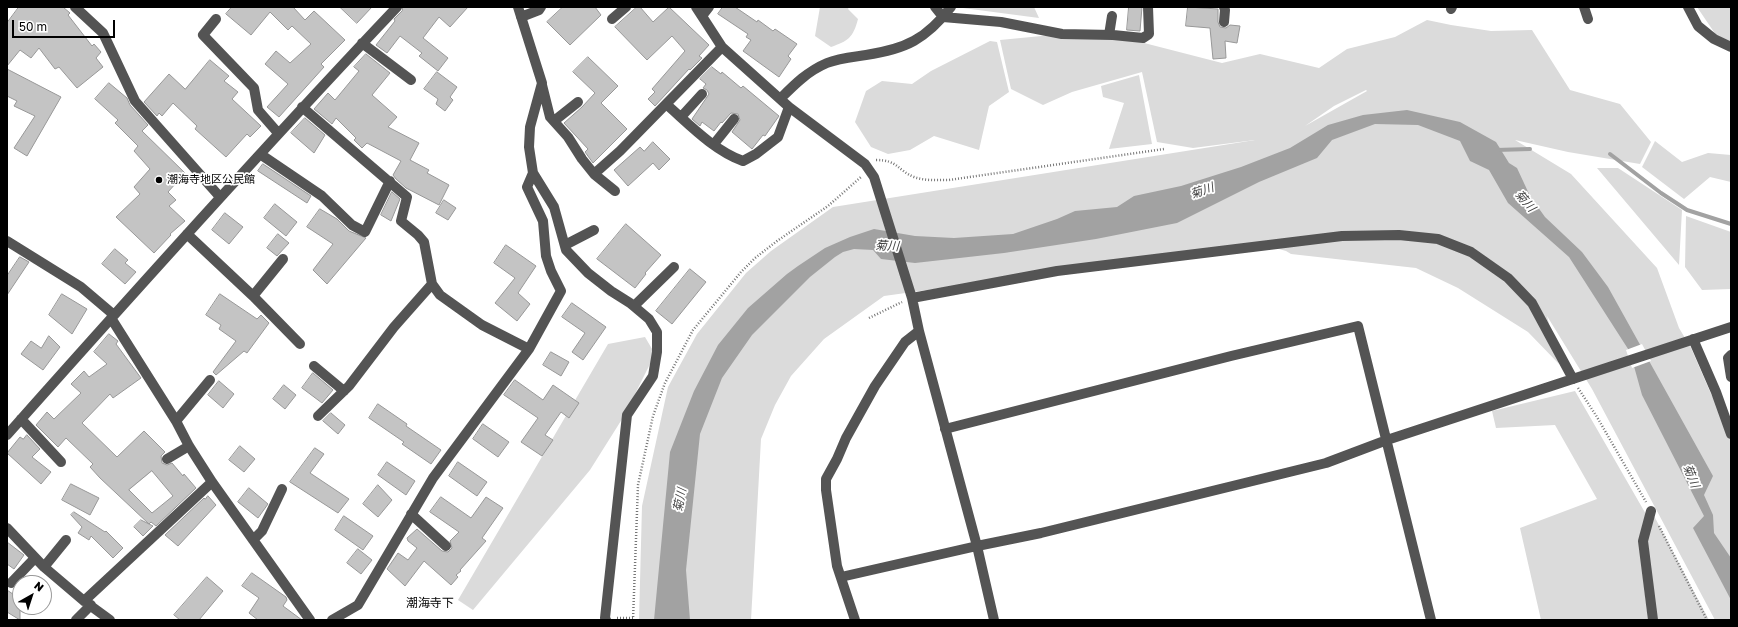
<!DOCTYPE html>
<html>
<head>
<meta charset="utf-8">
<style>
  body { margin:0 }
  #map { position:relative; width:1738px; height:627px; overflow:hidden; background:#fff; font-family:"Golos Text",sans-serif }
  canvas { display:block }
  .frame { position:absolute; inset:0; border:8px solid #000; pointer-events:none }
  .north { position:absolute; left:12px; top:575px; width:40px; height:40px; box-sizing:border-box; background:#fff; border:1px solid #999; border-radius:50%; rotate:39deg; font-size:11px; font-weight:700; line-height:16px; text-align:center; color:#000 }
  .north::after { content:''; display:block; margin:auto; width:14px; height:18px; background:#000; clip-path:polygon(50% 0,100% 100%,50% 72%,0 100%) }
  .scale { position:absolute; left:12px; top:20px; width:103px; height:18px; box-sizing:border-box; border:2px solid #000; border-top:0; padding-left:5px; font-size:12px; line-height:14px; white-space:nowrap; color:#000; -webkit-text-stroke:3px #fff; paint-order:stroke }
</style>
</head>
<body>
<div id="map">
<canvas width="1738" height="627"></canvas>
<div class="frame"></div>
<div class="north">N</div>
<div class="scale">50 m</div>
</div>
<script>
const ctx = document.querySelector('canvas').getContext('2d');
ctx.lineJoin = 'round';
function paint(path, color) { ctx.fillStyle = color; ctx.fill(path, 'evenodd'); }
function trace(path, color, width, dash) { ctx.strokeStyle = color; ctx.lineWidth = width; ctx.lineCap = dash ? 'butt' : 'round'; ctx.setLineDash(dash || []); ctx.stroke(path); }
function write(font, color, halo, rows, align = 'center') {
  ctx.font = font + ' "Golos Text","Noto Sans JP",sans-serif'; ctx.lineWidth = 3.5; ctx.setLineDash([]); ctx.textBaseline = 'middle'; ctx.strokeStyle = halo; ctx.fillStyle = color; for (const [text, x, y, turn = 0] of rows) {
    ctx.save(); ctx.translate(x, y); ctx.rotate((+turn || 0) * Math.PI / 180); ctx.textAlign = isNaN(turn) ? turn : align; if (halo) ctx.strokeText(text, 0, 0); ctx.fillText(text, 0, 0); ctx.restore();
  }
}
paint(new Path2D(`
  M820 7H849L848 9 858 19C853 38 848 41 831 47L815 36Z
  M964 7H1034L1039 18 963 8Z
  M1697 7H1731V42L1716 35Z
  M1427 20 1451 25 1491 31 1532 30 1570 90 1620 104 1651 142 1640 164 1568 152 1515 140 1571 174 1657 268 1679 328 1691 348 1711 394 1731 430V620H1715L1592 389 1547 316 1559 364 1528 332 1458 288 1416 268 1291 254 1286 251 1272 247 1071 270 884 296 824 339 791 376 775 405 761 439 751 620H639L642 506 668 387 697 334 746 273 771 251 833 207 1255 140 1193 148 1157 142 1142 72 1072 92 1043 105 1011 89 1000 40 1062 34 1113 35 1222 63 1260 54 1319 68 1347 49 1395 37ZM1366 90 1367 91 1305 126 1334 106Z
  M990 41 997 42 1009 92 989 106 979 150 934 136 910 150 888 154 871 147 855 122 866 91 882 81 912 84 931 71Z
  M1139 75 1152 144 1109 149 1124 103 1103 97 1101 86Z
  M1655 141 1682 162 1708 153 1731 155V182L1710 177 1684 199 1642 167Z
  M1597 168H1618L1682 210 1679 265Z
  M1686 216 1731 232V289L1702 290 1685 267Z
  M645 337 655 354 624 416 590 470 473 610 458 600 608 344Z
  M1575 391 1647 516 1639 544 1648 620H1541L1520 528 1597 499 1555 425 1496 428 1492 411Z
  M1653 514 1709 620H1653L1645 534Z`), '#dbdbdb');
paint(new Path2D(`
  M1407 110 1460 122 1496 142 1509 163 1517 168 1530 196 1545 217 1582 252 1608 287 1713 476 1704 495 1713 515 1714 533 1731 558V600L1693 528 1704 516 1642 395 1630 352 1569 257 1508 203 1489 170 1470 161 1460 141 1418 125 1375 124 1332 140 1317 158 1259 182 1177 223 1096 239 1004 253 915 263 881 259 873 250 854 249 843 252 835 257 810 277 752 335 722 378 700 434 686 570 690 620H654L670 452 694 391 718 345 748 308 787 274 798 266 825 248 850 237 874 229 915 236 954 238 1013 234 1057 219 1075 211 1117 207 1134 196 1181 186 1241 167 1290 148 1328 125 1363 115Z`), '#a2a2a2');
paint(new Path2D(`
  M1642 344 1651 361 1632 368 1626 350Z`), '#fff');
trace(new Path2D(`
  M1496 150 1530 149
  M1610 154 1661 193 1687 210 1731 224`), '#a2a2a2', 4);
const building = new Path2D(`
  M19 7H63L70 13 68 15 92 46 94 44 101 52 96 58 103 67 77 88 59 67 55 69 39 48 31 58 20 50 7 66V23Z
  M232 7H293L305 20 314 11 345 40 321 64 324 67 279 117 267 107 288 84 265 64 276 51 290 63 311 44 292 26 288 30 270 12 251 35 226 14Z
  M340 7H372L357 23Z
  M403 7H468L450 27 439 17 423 38 448 58 438 71 419 56 422 53 400 36 387 53 376 45 395 21 394 19 402 11Z
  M563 7H595L601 15 570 45 547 22Z
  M637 7H640L653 22 669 7 709 45 699 56 702 58 690 70 689 69 655 106 648 99 655 92 652 89 685 51 672 36 647 60 615 27Z
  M723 7H735L757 22 758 20 773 31 775 29 797 44 788 56 791 59 779 77 743 51 751 40 746 37 748 34 718 14Z
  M1129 7H1142L1140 31 1127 30Z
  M1188 7 1218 9V22L1220 27 1226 28 1230 25 1240 26 1237 43 1225 41 1226 58 1213 59 1210 28 1186 26Z
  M366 54 390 73 372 95 397 117 388 127 419 143 410 160 429 170 427 173 449 185 439 205 406 188 396 179 393 175 401 161 367 143 362 148 354 140 356 138 336 118 332 124 314 109 328 93 335 100 359 71 354 67Z
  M588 57 618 86 601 103 627 129 593 163 585 152 588 149 564 123 582 107 595 93 573 72Z
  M210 60 229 76 224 81 238 92 232 99 261 126 250 137 247 134 226 157 195 129 197 126 173 103 162 116 159 113 157 116 144 102 169 74 185 89Z
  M712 67 721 74 722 72 741 88 743 86 779 116 765 136 763 135 752 149 732 132 740 120 738 114 731 113 722 123 721 122 714 131 702 122 700 126 692 119 709 94 707 90 703 88 706 84 700 79Z
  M7 69 61 97 27 156 14 148 35 116 14 106 17 101 7 96Z
  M437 72 457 87 450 97 453 100 445 111 436 104 438 99 424 89Z
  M109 83 127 98 130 105 148 125 142 131 185 173 168 192 176 200 169 206 185 221 170 234 171 235 154 253 116 217 140 194 134 187 150 169 134 151 138 146 115 123 118 120 95 99Z
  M305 118 325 135 314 153 291 133Z
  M653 142 670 159 659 170 653 163 628 186 614 170 640 147 644 151Z
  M263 164 311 196 307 203 258 171Z
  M392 192 400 199 391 221 381 215Z
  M444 200 456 208 448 220 436 213Z
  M275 204 297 222 286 236 264 218Z
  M320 209 337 219 349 231 366 238 327 284 313 270 333 244 307 227Z
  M225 213 243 227 229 244 212 230Z
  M626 224 661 255 645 273 646 274 635 288 597 259Z
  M278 234 289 243 277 256 267 248Z
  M506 245 536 266 518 293 530 304 517 321 495 303 515 278 494 263Z
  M115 249 128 260 125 263 136 272 125 284 102 264Z
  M20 257 29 262 7 295V276Z
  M690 269 706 282 672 324 656 311Z
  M62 294 87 309 72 334 49 315Z
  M220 294 257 319 261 315 269 323 247 353 244 351 216 375 213 372 236 341 219 329 221 325 206 315Z
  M572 303 606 327 583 360 572 352 585 333 562 317Z
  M109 334 118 341 116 344 141 378 113 398 110 394 82 423 117 457 144 431 165 452 161 456 162 463 167 465 172 463 183 476 184 474 196 488 156 526 151 522 149 524 100 478 90 467 93 464 66 438 58 447 36 425 47 412 54 419 81 393 71 384 84 371 89 377 107 364 94 352ZM152 471 173 496 152 513 129 490Z
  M49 336 60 347 43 370 21 354 31 341 41 348Z
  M551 352 569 362 561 376 543 365Z
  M313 373 333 390 322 403 302 388Z
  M515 380 543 400 553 385 579 403 569 418 561 412 545 435 553 440 542 456 521 442 538 418 504 395Z
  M219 381 234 394 223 408 208 395Z
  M284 385 296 395 285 409 273 399Z
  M378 404 407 424 406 426 441 450 431 464 402 444 404 442 369 418Z
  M331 413 345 425 338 434 323 421Z
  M483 424 509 442 498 457 473 439Z
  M27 435 40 449 32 457 51 472 41 484 7 453 20 437 23 439Z
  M240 446 255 459 244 472 229 460Z
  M315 448 324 454 310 473 349 499 338 513 290 482Z
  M387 462 415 481 406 495 378 475Z
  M458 462 487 482 477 496 449 476Z
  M71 484 99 498 90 515 62 500Z
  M378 485 392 500 378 517 363 504Z
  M249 488 268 504 258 518 238 502Z
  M208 496 216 505 178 546 165 535 204 498 205 499Z
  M441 497 471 518 486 497 503 508 482 538 486 541 460 570 461 571 456 575 458 577 451 585 424 561 405 586 387 569 398 553 408 560 417 548 408 541 407 538 417 529 442 551 448 552 452 548 450 541 459 532 430 512Z
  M74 512 105 532 106 531 123 548 113 558 91 536 89 540 78 533 82 527 71 515Z
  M344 516 373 536 363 550 335 530Z
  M141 520 153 526 143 536 134 527Z
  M7 542 24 555 14 569 7 564Z
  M358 549 372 560 361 574 347 563Z
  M252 573 286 597 287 600 283 606 302 620H258L249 613 259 598 242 586Z
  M207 577 223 591 199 620H180L174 615Z
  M7 590 20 599V620L7 612Z`);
paint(building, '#c4c4c4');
trace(building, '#989898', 1);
trace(new Path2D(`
  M876 160C898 160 897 170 914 177 925 181 937 180 949 180L1164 149
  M869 318 902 302
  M1578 388 1597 417 1646 502
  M1659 526 1707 620
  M617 618H633
  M633 620 638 485 653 416 665 383 693 330 741 272 755 258 777 241 828 206 861 177`), '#767676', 2.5, [1, 2]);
trace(new Path2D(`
  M75 7 103 33 135 101 220 197
  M518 7 542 83 530 127 529 147 533 173 554 207 566 250 588 273 611 291 630 303 649 319 657 332V352L653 376 627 415 605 618 606 620
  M696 7 722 47 789 107 865 164 874 177 912 298 919 331 977 546 994 620
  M935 7 943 17 1001 22 1062 34 1113 35 1143 38 1149 34 1148 7
  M1224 7 1225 10 1224 22
  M1584 7 1588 19
  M1688 7 1698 26 1714 39 1731 47
  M1451 9 1452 7
  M702 16 709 7
  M521 17 539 10 541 7
  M216 19 203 35 254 88 258 110 278 133
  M612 19 626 7
  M1109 35 1112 16
  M362 43 411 80
  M542 85 550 117 568 137 582 159 594 174 620 151 722 47
  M781 98C795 84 808 71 827 63 839 58 853 57 866 55 906 49 926 39 951 7
  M666 104C689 124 713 150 743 161L756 154 778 137 789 107
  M302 107 407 197 401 221 418 235 424 242 432 284 440 295 482 325 529 349
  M681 117 702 94
  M554 121 578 102
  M714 144 734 119
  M260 154 322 196 352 225 365 232 390 181
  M594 174 615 191
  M187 234 253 296 300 344
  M7 241 81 287 114 315
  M565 245 594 230
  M253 296 283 259
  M912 298 1057 271 1342 236 1399 235 1438 239 1471 252 1508 278 1532 303 1573 379
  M634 306 674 267
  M111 318 176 421 189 446 212 482 310 620
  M1693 339 1716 392 1731 434
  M1731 355 1728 358 1731 377
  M314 366 344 391
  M318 416 349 386 394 327 432 284
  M21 419 61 462
  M176 421 210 380
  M945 429 1231 356 1358 326 1431 620
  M7 435C135 291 264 147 397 7
  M167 459 189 446
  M1651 511 1643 541 1653 620
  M411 514 446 546
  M7 528 44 567 84 601 110 620
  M253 540 262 531 282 489
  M44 567 66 540
  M841 577 977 546 1041 533 1326 463 1387 440 1731 327
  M11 583 35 558
  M84 601 212 482
  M76 620 91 605
  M332 620 358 605 433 478 529 349 561 291 551 271 546 256 543 221 527 187 533 173
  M855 620 837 566 826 490V479L837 459 846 438 875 386 905 342 919 331`), '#545454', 10);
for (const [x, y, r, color] of [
  [159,180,4,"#000"]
]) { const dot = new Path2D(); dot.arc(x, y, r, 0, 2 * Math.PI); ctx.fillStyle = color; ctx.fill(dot); trace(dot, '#fff', 1.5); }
write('11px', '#000', '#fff', [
  ["潮海寺地区公民館",167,180]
], 'left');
write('italic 12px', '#434343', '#fff', [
  ["菊川",1202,191,-19],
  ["菊川",1525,201,49],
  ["菊川",887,246,3],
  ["菊川",1691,476,68],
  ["菊川",680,500,-79]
]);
write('12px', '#000', '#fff', [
  ["潮海寺下",430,603]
]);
</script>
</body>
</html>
